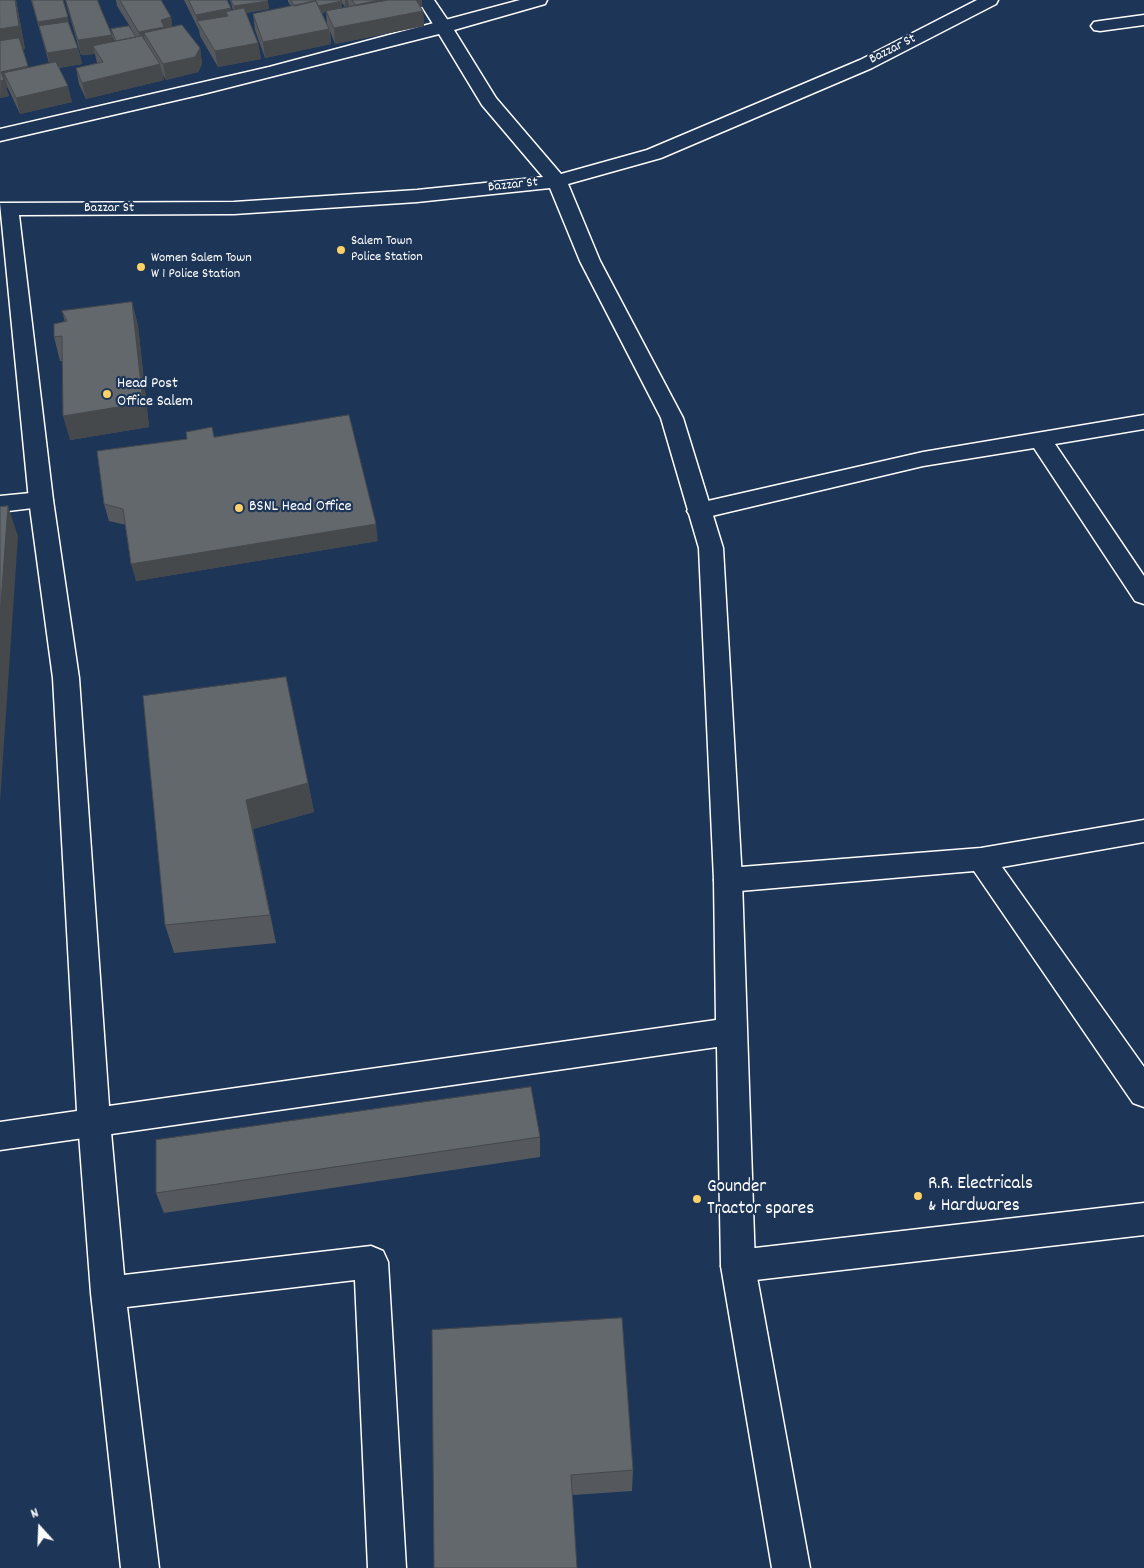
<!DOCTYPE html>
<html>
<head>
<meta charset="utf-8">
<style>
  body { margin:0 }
  #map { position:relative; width:1144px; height:1568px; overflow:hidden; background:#1d3557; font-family:Dekko,sans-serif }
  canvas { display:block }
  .north { position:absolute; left:15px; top:1503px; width:50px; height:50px; -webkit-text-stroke:4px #1d3557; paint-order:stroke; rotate:340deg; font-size:14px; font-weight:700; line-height:20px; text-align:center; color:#fff }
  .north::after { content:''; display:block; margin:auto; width:18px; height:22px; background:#fff; clip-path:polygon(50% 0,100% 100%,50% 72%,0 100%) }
</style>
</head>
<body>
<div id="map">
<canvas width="1144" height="1568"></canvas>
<div class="north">N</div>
</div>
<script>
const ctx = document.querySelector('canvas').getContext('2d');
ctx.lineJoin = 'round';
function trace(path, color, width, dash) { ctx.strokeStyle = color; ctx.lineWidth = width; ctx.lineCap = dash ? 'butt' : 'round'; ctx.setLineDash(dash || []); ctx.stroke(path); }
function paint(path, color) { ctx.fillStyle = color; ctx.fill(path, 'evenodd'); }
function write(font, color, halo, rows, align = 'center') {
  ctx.font = font + ' Dekko,sans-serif'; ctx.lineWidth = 4.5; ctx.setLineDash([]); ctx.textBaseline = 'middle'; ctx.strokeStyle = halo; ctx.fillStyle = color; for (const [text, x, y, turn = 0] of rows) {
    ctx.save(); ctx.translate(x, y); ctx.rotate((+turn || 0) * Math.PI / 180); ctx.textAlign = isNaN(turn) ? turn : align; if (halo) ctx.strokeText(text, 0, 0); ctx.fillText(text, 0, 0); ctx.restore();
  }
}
const minor = new Path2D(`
  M418 0H434L453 28 450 32H438Z
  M1144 15V25L1100 31 1094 30 1091 26 1094 22 1100 21Z
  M1144 415V429L1055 444 1144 576V604L1135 601 1034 448 923 466 699 519 691 517 687 511 691 505 699 503 923 452Z
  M41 492 49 494 53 500 49 506 0 512V496Z
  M1144 820V842L1002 867 1144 1067V1107L1133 1103 974 871 728 892 718 888 714 880 718 872 728 868 981 848Z
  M94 1107 105 1111 110 1121 124 1275 371 1246 383 1251 388 1262 406 1568H368L355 1280 127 1307 159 1568H121L91 1293 78 1121 83 1111Z
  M1144 1203V1235L738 1282 726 1277 721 1266 726 1255 738 1250Z`);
const major = new Path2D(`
  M520 0H547L545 4 454 30 496 98 561 174 647 150 860 60 977 0H998L996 4 872 68 661 158 568 184 600 261 683 418 723 548 742 880 755 1266 810 1568H772L721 1266 717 1047 0 1150V1122L77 1111 53 678 29 500 0 203 234 202 417 190 543 177 482 105 439 34 203 94 0 141V129L269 67ZM550 188 580 261 661 418 699 548 714 880 716 1020 109 1106 79 678 53 500 19 215 234 214 417 202Z`);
trace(minor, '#fff', 3);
trace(major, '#fff', 3);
paint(minor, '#1d3557');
paint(major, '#1d3557');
paint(new Path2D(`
  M0 0H16L25 49H23L28 68 49 63 31 0H63L70 29 78 48 82 64 59 68 72 102 20 114 8 88H6L9 96 0 98Z
  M65 0H98L113 42H115L112 37 111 29 131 28 117 6 116 0H161L171 17 172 27 200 48 202 64 198 72 166 80 162 73 164 80 86 99 79 84 76 68 97 63 95 54 81 55Z
  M184 0H227L232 11 233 10 230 0H267L269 9 246 13 258 43 261 59 218 67 200 36 199 30Z
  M288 0H422V7H420L423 11 424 26 335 44 330 31 331 44 265 58 255 30 253 14 291 6 288 2ZM342 3 345 7H349L342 8ZM326 12 327 25 322 13Z
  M132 302 138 326 149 427 70 440 62 361H60L54 337 65 322 62 311Z
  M214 437 378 541 136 581 126 525 109 521 104 504Z
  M143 696 308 783 314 812 253 829 276 943 174 953 165 925Z
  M540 1137V1157L164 1213 156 1193Z
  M432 1330 633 1470 632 1491 573 1495Z`), '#55595e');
paint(new Path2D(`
  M15 0H16L25 49 0 53V29Z
  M345 0H348L349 7H345Z
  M352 0H422V7L357 20 356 5Z
  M268 1 269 9 235 14 234 6Z
  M342 1V9L298 17 297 9Z
  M231 8 234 24 226 12 228 25 197 21 196 15Z
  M423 11 424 26 335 44 334 28Z
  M68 17 71 33 39 26 42 38 38 22Z
  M171 17 173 33H144L146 47H142L139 32 161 20Z
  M329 29 331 44 265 58 263 42Z
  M112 35 115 51 93 46 95 54 81 55 78 40Z
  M258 43 261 59 218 67 215 51Z
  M78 48 82 64 51 69 47 53Z
  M200 48 202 64 198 72 166 80 163 64Z
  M160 64 164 80 86 99 82 83Z
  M28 66 32 82 4 73 8 88H6L9 96 0 98 1 72Z
  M68 86 72 102 20 114 16 98Z
  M132 302 138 326 149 427 70 440 63 416Z
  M8 506 18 536 0 802V617Z
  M376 524 378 541 136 581 131 564Z
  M308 783 314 812 253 829 276 943 270 915 246 800Z`), '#45494c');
const building = new Path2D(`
  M0 0H15L19 26 0 29Z
  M32 0H63L68 17 38 22Z
  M66 0H97L112 35 78 40Z
  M120 0H161L171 17 161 20 164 27 139 32Z
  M189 0H227L231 8 196 15Z
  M231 0H267L268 1 234 6Z
  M291 0H340L342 1 318 6 316 1 295 6Z
  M352 0H379L356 5Z
  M389 0H416L423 11 334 28 326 11Z
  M316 1 329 29 263 42 253 14Z
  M244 8 258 43 215 51 197 21 228 16 226 12Z
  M68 22 78 48 47 53 39 26Z
  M182 25 200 48 195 57 163 64 144 33Z
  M129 26 136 37 116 41 111 29Z
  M142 36 160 64 82 83 76 68 103 62 93 46Z
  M19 38 28 66 1 72 4 80 0 81V41Z
  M56 62 68 86 16 98 4 73Z
  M132 302 143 403 63 416 62 336 54 337V324L67 321 62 311Z
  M349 415 376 524 131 564 123 509 104 504 97 451 187 439 186 432 212 427 214 437Z
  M8 506 0 617V507Z
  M286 677 308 783 246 800 270 915 165 925 143 696Z
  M531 1087 540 1137 156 1193V1140Z
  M622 1318 633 1470 571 1475 577 1568H434L432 1330Z`);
paint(building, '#63686d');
trace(building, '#45494c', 1);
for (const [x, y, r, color] of [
  [341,250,5,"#ffd166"],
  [141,267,5,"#ffd166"],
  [107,394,5,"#ffd166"],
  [239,508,5,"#ffd166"],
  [918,1196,5,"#ffd166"],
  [697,1199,5,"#ffd166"]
]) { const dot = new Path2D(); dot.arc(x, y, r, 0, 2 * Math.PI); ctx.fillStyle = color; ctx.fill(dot); trace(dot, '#1d3557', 2); }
write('14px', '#fff', '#1d3557', [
  ["Bazzar St",893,50,-27],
  ["Bazzar St",513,186,-6],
  ["Bazzar St",109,209]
]);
write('14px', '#fff', '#1d3557', [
  ["Salem Town",351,242],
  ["Police Station",351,258],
  ["Women Salem Town",151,259],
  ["W 1 Police Station",151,275]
], 'left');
write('16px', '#fff', '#1d3557', [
  ["Head Post",117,385],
  ["Office Salem",117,403],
  ["BSNL Head Office",249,508]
], 'left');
write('19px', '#fff', '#1d3557', [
  ["R.R. Electricals",928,1185],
  ["& Hardwares",928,1207],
  ["Gounder",707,1188],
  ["Tractor spares",707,1210]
], 'left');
</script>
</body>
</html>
